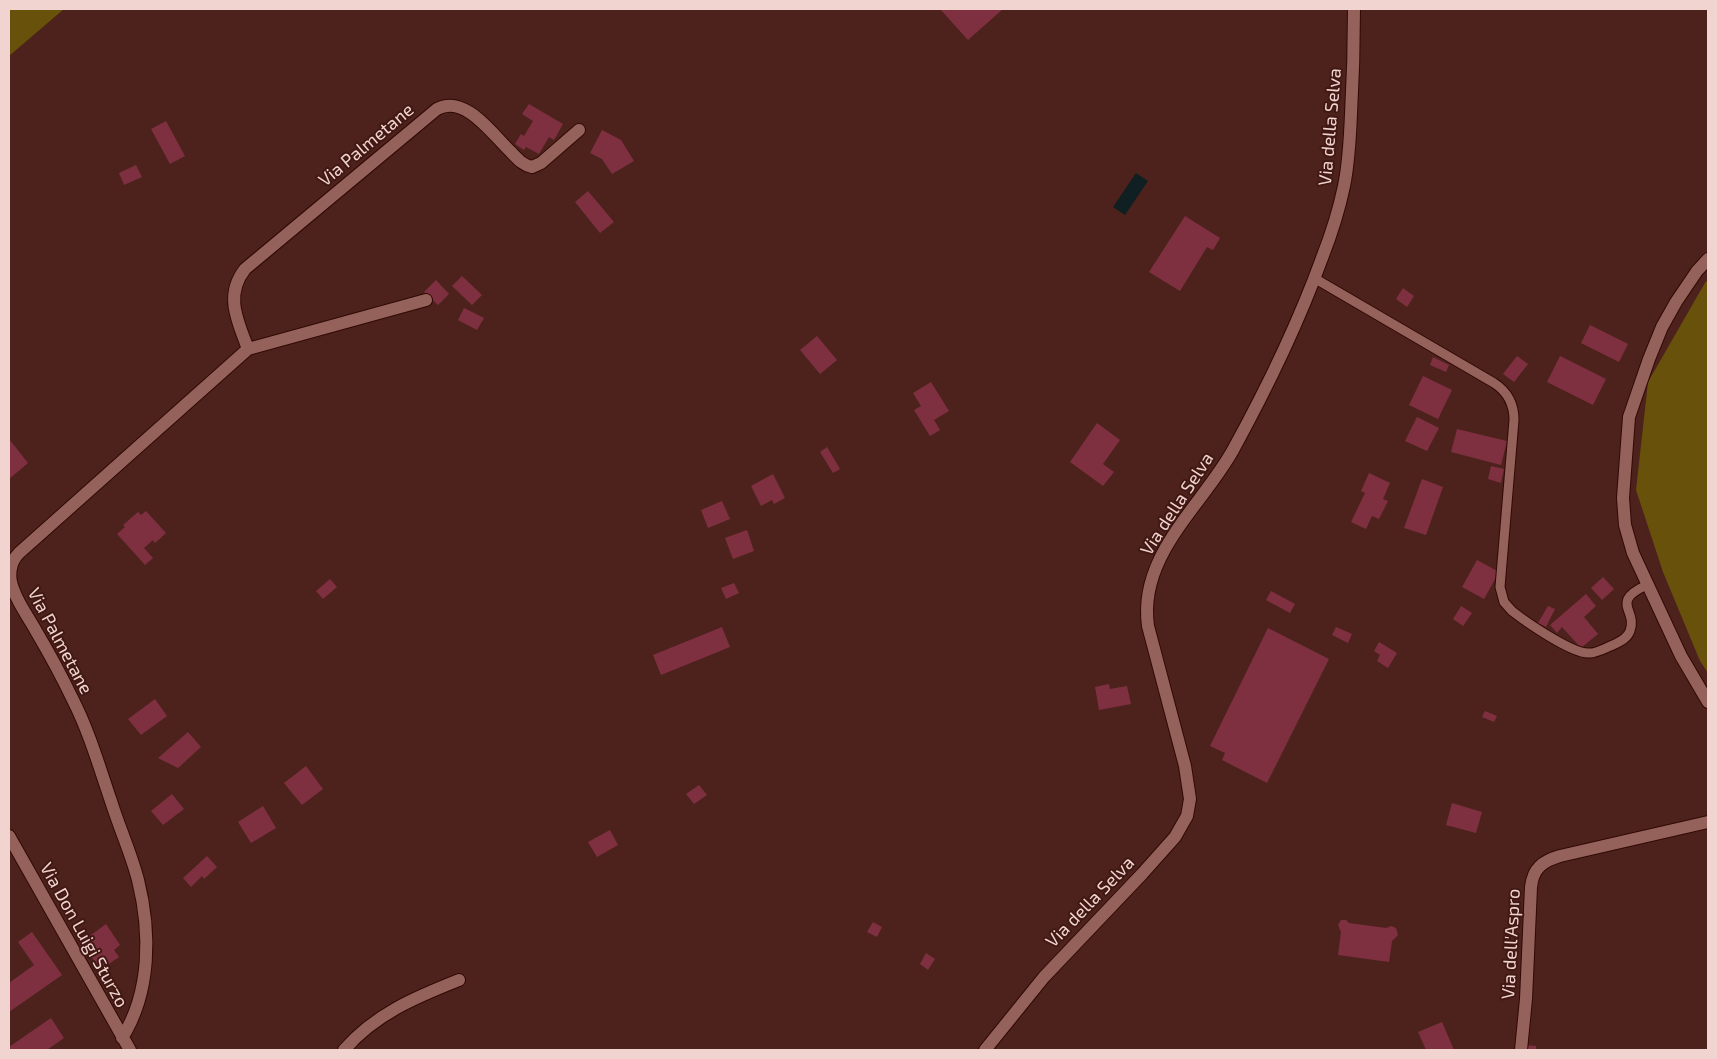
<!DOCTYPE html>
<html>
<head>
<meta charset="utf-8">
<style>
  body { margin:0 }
  #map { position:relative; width:1717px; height:1059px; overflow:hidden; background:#4d221c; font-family:"Exo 2",sans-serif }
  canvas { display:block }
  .frame { position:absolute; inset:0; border:10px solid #f1d4cf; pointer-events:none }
</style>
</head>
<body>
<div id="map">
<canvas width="1717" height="1059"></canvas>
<div class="frame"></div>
</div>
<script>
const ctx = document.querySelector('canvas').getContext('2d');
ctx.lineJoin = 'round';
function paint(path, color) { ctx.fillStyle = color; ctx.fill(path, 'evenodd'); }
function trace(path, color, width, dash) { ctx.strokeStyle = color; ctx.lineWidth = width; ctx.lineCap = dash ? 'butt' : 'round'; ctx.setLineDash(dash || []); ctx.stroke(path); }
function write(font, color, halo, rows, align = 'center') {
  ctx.font = font + ' "Exo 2",sans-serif'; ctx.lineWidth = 4; ctx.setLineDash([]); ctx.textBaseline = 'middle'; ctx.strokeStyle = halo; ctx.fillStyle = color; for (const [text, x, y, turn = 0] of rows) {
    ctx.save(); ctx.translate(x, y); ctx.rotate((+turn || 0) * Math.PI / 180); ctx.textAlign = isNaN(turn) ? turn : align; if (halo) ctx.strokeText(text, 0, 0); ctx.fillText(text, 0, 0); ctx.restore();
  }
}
paint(new Path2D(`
  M9 9H64L9 56Z
  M1706 281 1708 283V673L1700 661 1663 572 1636 490 1648 382Z`), '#67510b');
paint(new Path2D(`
  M1136 173 1148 181 1125 215 1113 207Z`), '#101f22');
paint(new Path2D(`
  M940 9H1003L968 40Z
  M529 104 563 124 554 140 549 137 539 154 526 147 524 150 515 144 521 134 524 136 533 121 522 114Z
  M166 121 185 156 170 164 151 129Z
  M602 130 621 140 634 161 612 174 602 159 590 153Z
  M136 165 142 177 124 185 119 173Z
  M588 191 614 222 600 233 575 202Z
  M1185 216 1220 238 1213 250 1207 247 1180 291 1149 272Z
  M462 276 482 295 472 305 452 286Z
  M436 280 449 294 438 305 424 292Z
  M1403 288 1414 296 1407 307 1396 299Z
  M464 308 484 318 477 330 458 320Z
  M1590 325 1628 344 1619 362 1581 343Z
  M817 336 837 360 820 374 800 350Z
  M1517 356 1528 364 1514 382 1503 374Z
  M1560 356 1606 379 1593 405 1547 382Z
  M1433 357 1449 365 1446 372 1430 365Z
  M1423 376 1452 390 1438 419 1409 405Z
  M931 382 949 411 934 420 940 430 930 436 914 410 921 406 913 393Z
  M1417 417 1439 428 1427 451 1405 441Z
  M1097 423 1120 440 1103 464 1114 472 1103 486 1070 462Z
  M1457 429 1507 441 1501 465 1451 452Z
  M9 439 28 463 9 479Z
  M827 447 840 469 833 473 820 452Z
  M1491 466 1504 469 1501 483 1488 479Z
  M1369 473 1390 483 1383 499 1388 501 1379 519 1372 516 1366 529 1351 522 1365 493 1361 491Z
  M773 474 785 498 774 504 772 500 761 506 751 486Z
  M1422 479 1443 487 1426 535 1404 528Z
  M722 501 730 519 708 528 701 510Z
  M146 511 166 533 155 543 153 540 144 548 153 558 145 565 117 534 125 527 123 525 138 512 141 515Z
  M747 530 754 551 733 559 725 538Z
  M1477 560 1499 572 1484 599 1462 587Z
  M1603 577 1614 589 1602 600 1591 588Z
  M330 579 337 587 323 599 316 591Z
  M734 583 739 593 726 599 721 588Z
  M1271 591 1295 604 1290 613 1266 600Z
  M1586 594 1596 606 1584 617 1598 634 1581 648 1562 627 1557 633 1550 625Z
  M1461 606 1472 613 1463 626 1453 619Z
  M1548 606 1555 609 1546 627 1538 623Z
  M722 627 730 647 661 675 653 655Z
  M1336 627 1352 634 1348 643 1332 635Z
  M1268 628 1329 659 1267 783 1222 760 1225 753 1210 746Z
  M1379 642 1397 653 1388 668 1377 661 1380 655 1374 651Z
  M1109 684 1110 689 1127 686 1131 704 1099 710 1095 687Z
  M155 699 167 716 141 735 128 719Z
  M1485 711 1497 716 1494 722 1482 717Z
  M188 732 201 747 178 768 158 758Z
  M306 766 323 789 302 805 284 783Z
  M699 785 707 795 694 804 686 794Z
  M172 794 184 809 163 825 151 811Z
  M1452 803 1482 812 1476 833 1446 825Z
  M263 806 276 828 251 843 238 822Z
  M610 830 618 845 597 857 588 842Z
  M207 856 217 867 204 879 202 876 191 887 183 878Z
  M1341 920H1346L1349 923 1386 928 1391 926 1396 928 1398 935 1392 941 1389 962 1338 955 1341 932 1338 925Z
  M873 922 882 927 877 937 867 932Z
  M106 924 120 945 114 950 119 957 100 970 87 950 93 947 87 938Z
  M32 932 62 975 9 1012V983L34 965 18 942Z
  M926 953 935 959 928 970 920 964Z
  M51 1018 64 1038 47 1050H9V1047Z
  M1442 1022 1454 1050H1426L1418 1032Z
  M1524 1045 1536 1046V1050H1524Z`), '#7e3041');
const service = new Path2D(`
  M1314 278 1494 383C1508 392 1514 404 1514 420L1500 587 1504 602 1512 611C1526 622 1571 653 1588 653 1596 654 1605 648 1613 645 1619 642 1627 639 1630 631 1638 610 1609 602 1647 585`);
const minor = new Path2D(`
  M1708 259 1697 271 1676 302 1662 327 1649 359 1629 417 1623 498 1625 525 1633 553 1681 656 1708 702
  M248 349 426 300
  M9 836 130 1050
  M122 1038C151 992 151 932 138 880 131 853 119 827 111 801 99 766 89 731 72 698 61 675 49 653 36 631 29 618 19 605 14 591 8 578 9 563 19 553L248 349C238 321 224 296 245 269L437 109C465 94 492 134 510 151 517 158 522 165 532 167L541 163 579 130
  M344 1050C375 1014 416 997 459 980
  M1521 1050 1526 999 1531 887C1533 868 1543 861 1560 856L1708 822`);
const tertiary = new Path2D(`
  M985 1050 1044 977 1142 874 1175 837 1187 816 1190 799 1185 766 1148 626C1138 555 1202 506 1233 450 1267 388 1298 324 1322 258 1331 235 1339 210 1344 186 1349 162 1350 138 1351 114 1353 79 1354 44 1354 9`);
trace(service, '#310905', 11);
trace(minor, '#310905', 14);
trace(tertiary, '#310905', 14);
trace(service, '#94625a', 9);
trace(minor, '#94625a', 12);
trace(tertiary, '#94625a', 12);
write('18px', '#f1d4cf', '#411813', [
  ["Via della Selva",1330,127,-85],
  ["Via Palmetane",366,145,-40],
  ["Via della Selva",1177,504,-57],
  ["Via Palmetane",60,641,62],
  ["Via della Selva",1090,902,-46],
  ["Via Don Luigi Sturzo",84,935,61],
  ["Via dell'Aspro",1511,944,-87]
]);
</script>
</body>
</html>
